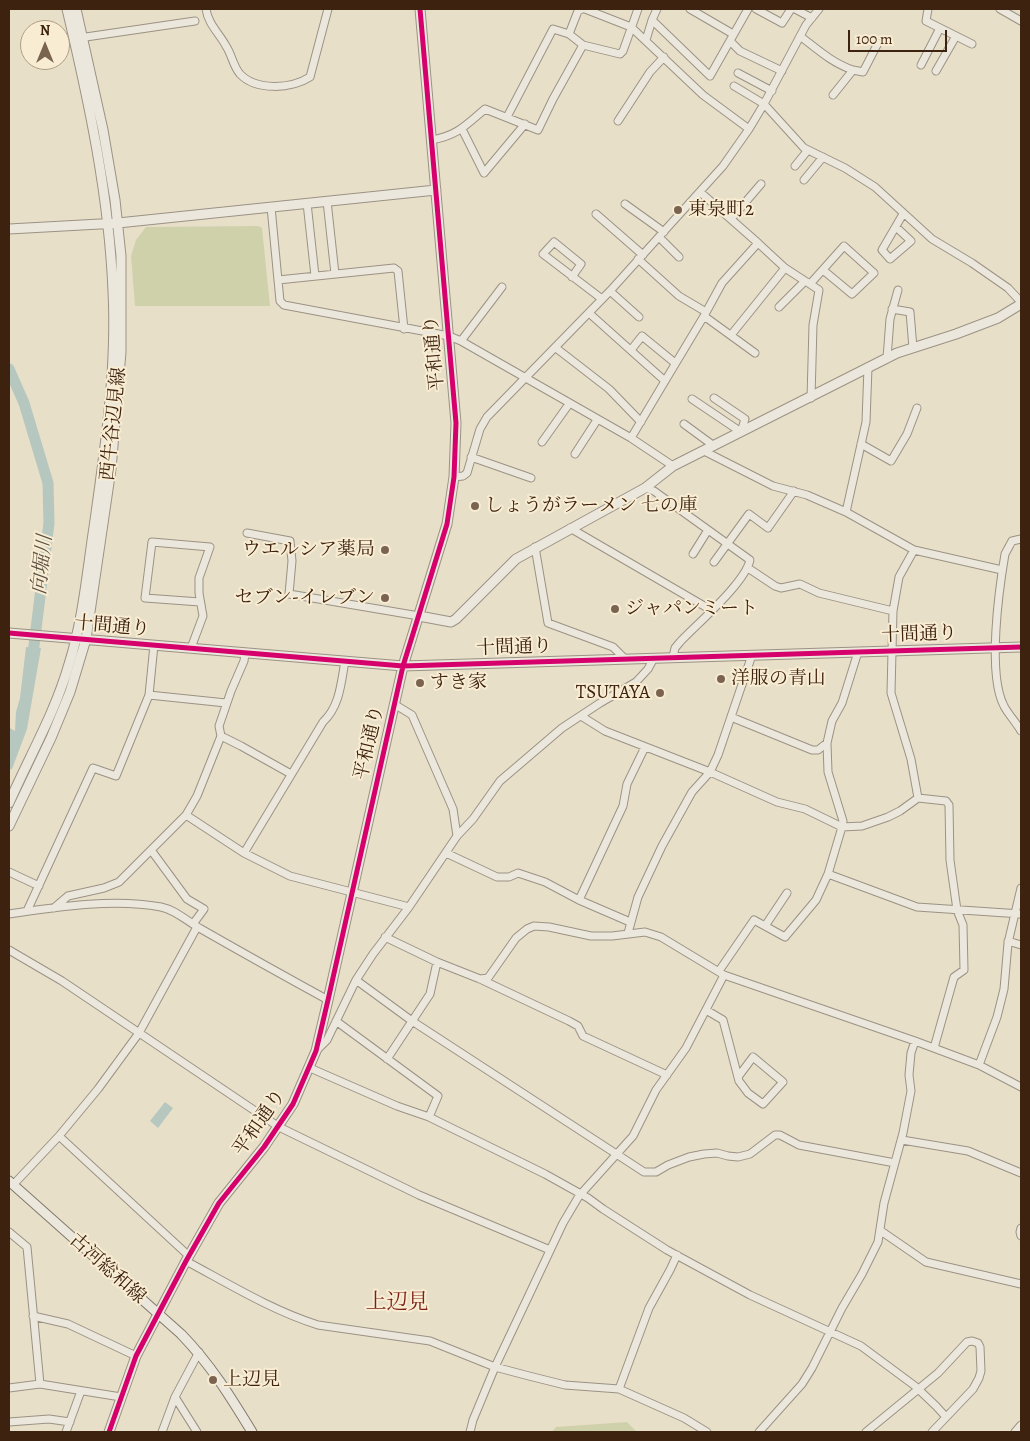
<!DOCTYPE html>
<html>
<head>
<meta charset="utf-8">
<style>
  body { margin:0 }
  #map { position:relative; width:1030px; height:1441px; overflow:hidden; background:#e8dfc9; font-family:Alegreya,serif }
  canvas { display:block }
  .frame { position:absolute; inset:0; border:10px solid #3e2210; pointer-events:none }
  .north { position:absolute; left:20px; top:20px; width:50px; height:50px; box-sizing:border-box; background:#f8edd3; border:1px solid #ae9c85; border-radius:50%; rotate:0deg; font-size:14px; font-weight:700; line-height:20px; text-align:center; color:#3e2210 }
  .north::after { content:''; display:block; margin:auto; width:18px; height:22px; background:#7a6451; clip-path:polygon(50% 0,100% 100%,50% 72%,0 100%) }
  .scale { position:absolute; left:848px; top:30px; width:99px; height:22px; box-sizing:border-box; border:2px solid #3e2210; border-top:0; padding-left:6px; font-size:15px; line-height:18px; white-space:nowrap; color:#3e2210; -webkit-text-stroke:4px #f8edd3; paint-order:stroke }
</style>
</head>
<body>
<div id="map">
<canvas width="1030" height="1441"></canvas>
<div class="frame"></div>
<div class="north">N</div>
<div class="scale">100 m</div>
</div>
<script>
const ctx = document.querySelector('canvas').getContext('2d');
ctx.lineJoin = 'round';
function paint(path, color) { ctx.fillStyle = color; ctx.fill(path, 'evenodd'); }
function trace(path, color, width, dash) { ctx.strokeStyle = color; ctx.lineWidth = width; ctx.lineCap = dash ? 'butt' : 'round'; ctx.setLineDash(dash || []); ctx.stroke(path); }
function write(font, color, halo, rows, align = 'center') {
  ctx.font = font + ' Alegreya,"Noto Serif JP",serif'; ctx.lineWidth = 4; ctx.setLineDash([]); ctx.textBaseline = 'middle'; ctx.strokeStyle = halo; ctx.fillStyle = color; for (const [text, x, y, turn = 0] of rows) {
    ctx.save(); ctx.translate(x, y); ctx.rotate((+turn || 0) * Math.PI / 180); ctx.textAlign = isNaN(turn) ? turn : align; if (halo) ctx.strokeText(text, 0, 0); ctx.fillText(text, 0, 0); ctx.restore();
  }
}
paint(new Path2D(`
  M258 226 262 228 270 306H135L131 256 136 240 146 227Z
  M627 1422 637 1432H552L556 1427Z`), '#cfd1ab');
paint(new Path2D(`
  M26 647 41 648 27 729 12 769 9 770 10 728 15 731 16 712 20 698Z
  M165 1102 173 1108 158 1128 150 1121Z`), '#b5c7be');
trace(new Path2D(`
  M9 369 24 403 48 483 49 523 32 662`), '#b5c7be', 11);
const minor = new Path2D(`
  M206 9C208 24 219 33 226 46 232 55 233 66 240 74 256 91 291 89 310 77L328 9
  M585 9 631 27 703 95 749 129
  M657 9 652 20 710 76 748 9
  M690 9 733 34
  M756 9 782 23 791 9
  M795 9 812 18
  M928 9 926 21 972 44
  M1000 9 1021 21
  M569 34 578 11 582 9
  M800 36C817 49 832 63 853 70
  M79 38 195 21
  M646 40 652 20
  M730 41 740 51 782 71
  M921 65 940 28
  M936 71 956 36
  M738 73 772 91
  M734 86 764 104 804 148 845 168 875 187 932 239 972 263 1008 288 1021 302
  M833 95 853 70 863 72 878 43
  M507 117 553 29 569 34 583 45 620 54 623 51 638 9
  M618 121 650 72 664 57
  M462 129 484 173 525 124
  M431 140C457 136 466 125 485 109L538 130 553 99 583 45
  M795 166 808 150
  M804 180 823 157
  M700 192 758 243
  M327 201 335 274
  M307 203 315 276
  M625 204 664 232
  M271 207 280 301 284 305 449 336 461 341 631 438 673 466
  M596 214 643 255
  M731 219 761 184
  M896 227 911 241 890 259 882 250 903 214
  M659 237 679 257
  M638 259 679 296 706 312
  M572 277 581 264 554 242 543 254 602 299
  M278 280 394 268 398 271 404 329
  M807 282 819 290 813 325 811 398
  M810 284 844 246 874 273 852 294 823 270
  M610 291 639 317
  M892 309 910 312 913 348
  M589 313 665 381 631 438
  M704 316 722 283 758 243 785 268
  M731 335 785 268 805 281 779 307
  M461 341 502 287
  M556 348 609 389 641 422
  M631 350 642 336 675 363
  M887 358 890 319 898 290
  M665 381 704 316 755 353
  M692 399 741 432 745 419 714 398
  M684 424 714 446
  M542 442 569 404
  M861 444 891 461 907 434 917 408
  M704 451 773 486 807 495 846 512 914 550 1002 570
  M575 454 597 420
  M471 457 531 478
  M454 477 463 476 467 473 480 429 487 417 610 291 723 166 749 129 764 104 806 25 819 9
  M645 488 654 491 750 560C745 583 698 623 680 642L675 648 673 657
  M846 512 866 422 868 367
  M570 528 711 610
  M247 533 290 541 292 561 289 594 419 616
  M1021 539 1012 541 1005 554C999 589 987 674 1004 706 1008 714 1016 722 1021 731
  M535 547 548 623 613 647 625 659
  M914 550 899 577 893 611 891 693 911 759 918 798 946 801 949 805 950 860 957 910 963 925 964 970 954 977 934 1048
  M693 554 708 530
  M714 562 749 514 768 528 794 491
  M748 568 775 586 781 588 800 584 819 593 893 611
  M154 645 149 695 226 703
  M191 648 203 616 199 593V578L210 547 152 542 145 598 200 602
  M394 704 412 715 453 809 457 836
  M581 716 605 731 710 772 777 802 805 809 842 827 862 826 888 817 900 811 918 798
  M731 717 812 750H818L827 743
  M221 736 241 746 291 774
  M186 815 244 853 290 876 409 907
  M151 850 187 899 204 909 193 924
  M244 853 323 722C340 706 341 683 345 661
  M446 853 497 877H509L518 873 545 882 579 900 623 806 627 784 645 747
  M9 872 39 886
  M828 874 917 907 1021 914
  M579 900 630 922
  M54 908 68 896 104 888 119 882 186 815 197 796 221 736 219 726 231 691 244 661 245 653
  M27 911 93 768 116 776 149 695
  M9 914C57 907 113 898 161 907 176 910 188 922 201 929 243 953 286 977 328 1000
  M765 926 787 893
  M628 933 638 897 662 846 692 792 710 772 718 755 752 655
  M385 937 437 962 480 979 569 1021 578 1026 583 1036 667 1075
  M1008 941 1021 945
  M9 950 62 981 279 1127 419 1195 550 1250
  M719 971 754 920 785 937 816 900 828 874 842 827 843 821 828 772 827 743 832 721 842 703 858 652
  M480 979 488 978 516 938 527 929 534 926 549 927 591 936H612L645 932 661 937 724 975 915 1041 979 1065 1021 1087
  M356 980 412 1021 644 1172H656L668 1165 689 1157 704 1154 717 1153 728 1156 738 1157 750 1154 775 1135H780L799 1145 895 1163
  M706 1010 723 1020 739 1081 748 1093 763 1104 783 1082 753 1057 738 1077
  M336 1021 438 1096 429 1117
  M316 1051 327 1040 356 980 373 954 409 907 457 836 473 819 500 781 562 728 600 703 636 682 648 669 654 658
  M387 1059 430 994 437 962
  M979 1065 997 1017 1004 989 1008 943 1021 888
  M310 1068 397 1106 429 1117 545 1174 588 1198 603 1209 667 1250 750 1295 861 1346 915 1386 936 1406 946 1417
  M59 1136 189 1256
  M902 1140 968 1151 1021 1173
  M13 1185 59 1136 98 1089 139 1033 197 927
  M1021 1228 1020 1232 1021 1236
  M881 1231 926 1262 1021 1284
  M9 1232 27 1247 40 1384
  M186 1261C229 1284 271 1310 318 1325L430 1341 495 1367 529 1376 565 1385 619 1389 684 1418 707 1432
  M33 1316 68 1324 136 1356
  M9 1388 40 1384 121 1397
  M619 1389 649 1308 670 1270 677 1255
  M175 1397 197 1432
  M9 1422 49 1419 70 1422
  M66 1432 81 1391
  M162 1432 175 1397 199 1352
  M470 1432 473 1420 495 1367 563 1223 579 1196 633 1136 656 1090 686 1048 724 975
  M759 1432 802 1384 812 1368 842 1308 862 1274 878 1242 884 1203 903 1133 911 1091 909 1075 911 1053 915 1041
  M866 1432 938 1373 967 1342 972 1341 978 1343 980 1347 981 1371 979 1378 973 1389 932 1432
  M1015 1432 1021 1425`);
const tertiary = new Path2D(`
  M9 229 118 223 436 190
  M419 616 451 622 456 619 516 559 645 488 673 466 897 353 956 334 998 318 1021 304
  M9 633 403 666 1021 647
  M9 803C29 757 55 713 69 664 83 620 87 573 94 527 105 450 117 370 113 291 109 195 89 102 67 9
  M9 826 51 738 70 692 86 639 111 469 121 352V256L115 200 103 130 76 9
  M109 1432 136 1356 186 1261 219 1203 264 1147 293 1104 316 1051 328 1000 403 666 447 524 454 477 456 423 420 9`);
const secondary = new Path2D(`
  M9 1181 181 1334C211 1365 230 1396 252 1432`);
trace(minor, '#9b9284', 9);
trace(tertiary, '#9b9284', 11);
trace(secondary, '#82796c', 11);
trace(minor, '#ebe7dc', 7);
trace(tertiary, '#ebe7dc', 9);
trace(secondary, '#ebe7dc', 9);
trace(new Path2D(`
  M9 633 403 666 1021 647
  M109 1432 136 1356 186 1261 219 1203 264 1147 293 1104 316 1051 328 1000 403 666 447 524 454 477 456 423 420 9`), '#d6006c', 5);
for (const [x, y, r, color] of [
  [678,210,5,"#7a6451"],
  [475,506,5,"#7a6451"],
  [385,550,5,"#7a6451"],
  [385,598,5,"#7a6451"],
  [615,609,5,"#7a6451"],
  [721,679,5,"#7a6451"],
  [420,683,5,"#7a6451"],
  [660,693,5,"#7a6451"],
  [213,1380,5,"#7a6451"]
]) { const dot = new Path2D(); dot.arc(x, y, r, 0, 2 * Math.PI); ctx.fillStyle = color; ctx.fill(dot); trace(dot, '#f8edd3', 2); }
write('19px', '#3e2210', '#f8edd3', [
  ["東泉町2",688,210],
  ["しょうがラーメン 七の庫",485,506],
  ["ウエルシア薬局",375,550,"right"],
  ["セブン-イレブン",375,598,"right"],
  ["ジャパンミート",625,609],
  ["洋服の青山",731,679],
  ["すき家",430,683],
  ["TSUTAYA",650,693,"right"],
  ["上辺見",223,1380]
], 'left');
write('19px', '#3e2210', '#f8edd3', [
  ["平和通り",435,353,-95],
  ["西牛谷辺見線",114,424,-84],
  ["十間通り",112,627,5],
  ["十間通り",919,635,-2],
  ["十間通り",514,648,-2],
  ["平和通り",370,743,-77],
  ["平和通り",260,1123,-55],
  ["古河総和線",107,1269,42]
]);
write('italic 20px', '#5b5043', '#f8edd3', [
  ["向堀川",43,565,-84]
]);
write('21px', '#7a1f14', '#f8edd3', [
  ["上辺見",397,1303]
]);
</script>
</body>
</html>
